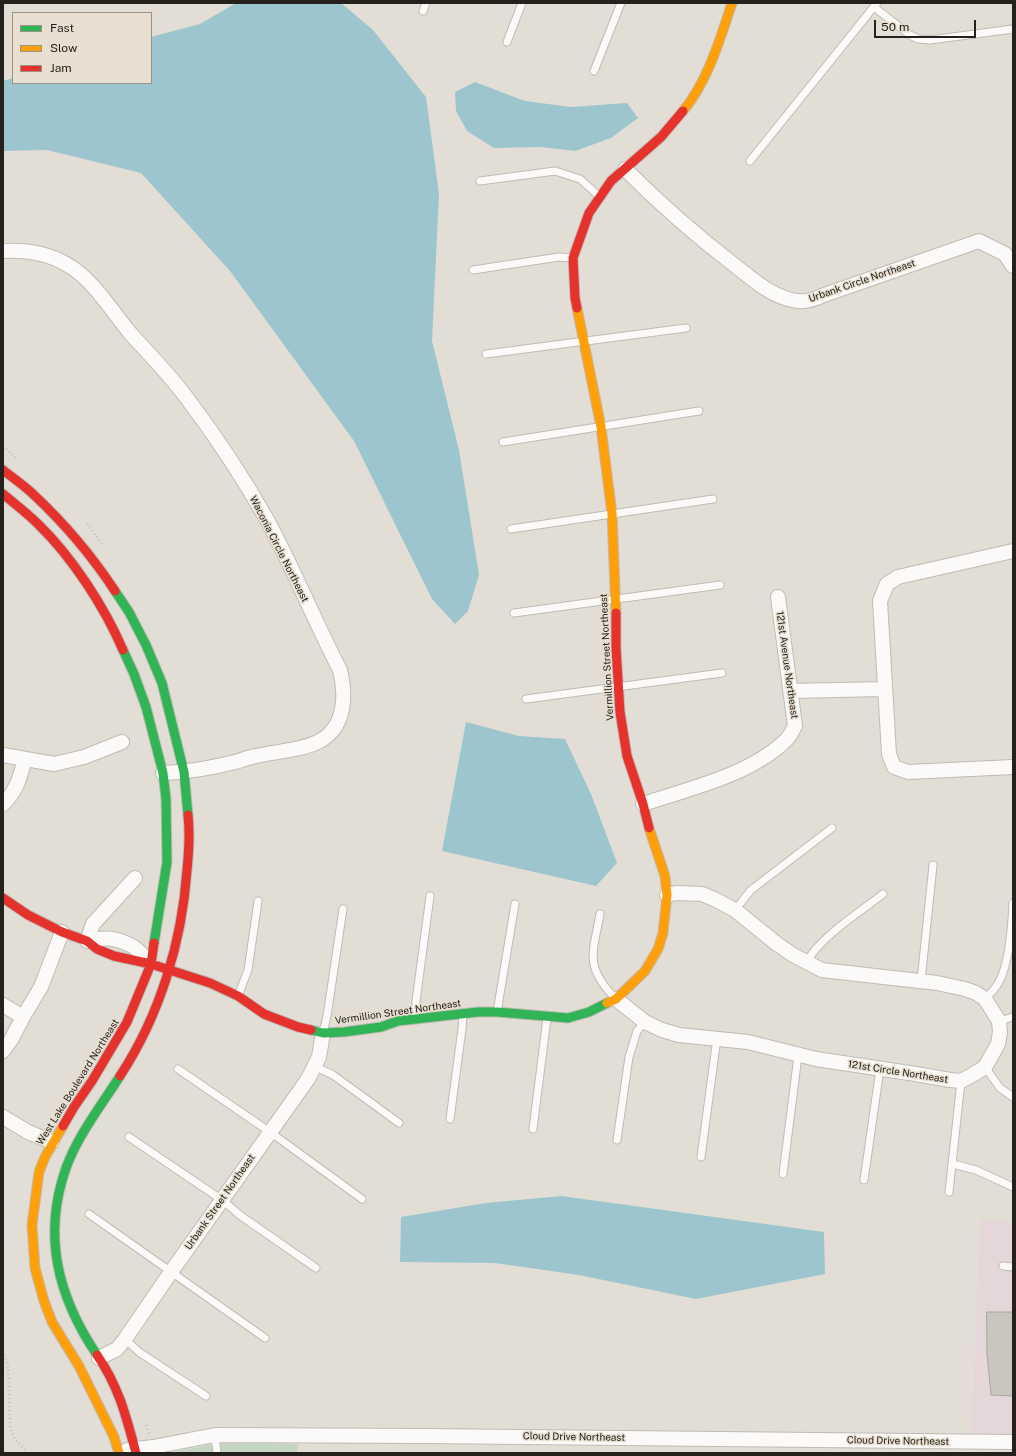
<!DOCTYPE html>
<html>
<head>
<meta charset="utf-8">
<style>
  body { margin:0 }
  #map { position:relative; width:1016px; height:1456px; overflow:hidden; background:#e2ded6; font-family:"Public Sans",sans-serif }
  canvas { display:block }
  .frame { position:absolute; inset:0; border:4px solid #25211c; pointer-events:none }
  .legend { position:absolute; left:12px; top:12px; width:140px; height:72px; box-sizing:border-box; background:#e8dfd0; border:1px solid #9a9388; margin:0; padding:5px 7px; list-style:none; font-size:12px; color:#25211c }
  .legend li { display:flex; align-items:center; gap:8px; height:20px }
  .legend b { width:20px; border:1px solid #9a9388 }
  .scale { position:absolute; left:874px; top:20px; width:102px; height:18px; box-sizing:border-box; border:2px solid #25211c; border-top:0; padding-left:5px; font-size:12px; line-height:14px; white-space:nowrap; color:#25211c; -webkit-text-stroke:3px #e8dfd0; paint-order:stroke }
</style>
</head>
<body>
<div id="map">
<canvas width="1016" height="1456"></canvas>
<div class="frame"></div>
<ul class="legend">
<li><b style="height:5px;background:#30b455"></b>Fast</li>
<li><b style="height:5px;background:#ff9f0a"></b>Slow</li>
<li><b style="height:5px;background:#e5322d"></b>Jam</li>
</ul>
<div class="scale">50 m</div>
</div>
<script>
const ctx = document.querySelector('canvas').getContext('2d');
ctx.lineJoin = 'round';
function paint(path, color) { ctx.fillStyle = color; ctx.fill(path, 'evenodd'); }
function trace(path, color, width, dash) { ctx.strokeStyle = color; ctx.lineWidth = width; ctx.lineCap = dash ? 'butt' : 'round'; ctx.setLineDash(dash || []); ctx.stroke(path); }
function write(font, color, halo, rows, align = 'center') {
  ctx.font = font + ' "Public Sans",sans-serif'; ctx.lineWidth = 3; ctx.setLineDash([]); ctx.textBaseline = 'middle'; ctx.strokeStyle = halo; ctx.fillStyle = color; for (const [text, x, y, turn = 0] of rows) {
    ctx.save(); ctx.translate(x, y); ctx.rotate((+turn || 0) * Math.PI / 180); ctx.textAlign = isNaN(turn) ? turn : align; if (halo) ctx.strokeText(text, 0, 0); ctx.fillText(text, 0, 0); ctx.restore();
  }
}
paint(new Path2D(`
  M980 1219 1013 1222V1434H972Z`), '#e4d6d9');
paint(new Path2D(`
  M246 1443 298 1444 297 1453H169L214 1444Z`), '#c4d5c1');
paint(new Path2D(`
  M236 3H341L373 30 426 97 439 194 432 341 459 450 479 575 468 611 455 624 432 599 354 441 230 271 141 173 47 150 3 151V81L13 78V83H151V37L200 24Z
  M475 82 525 101 571 107 627 103 638 118 611 138 575 151 541 147 494 148 467 131 456 111 455 92Z
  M466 722 519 736 565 739 591 794 617 863 596 886 442 851Z
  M561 1196 824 1232 825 1274 696 1299 579 1275 495 1263 400 1262 401 1217 486 1203Z`), '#9dc5cd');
const building = new Path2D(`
  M987 1312H1013V1396L991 1395 987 1353Z`);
paint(building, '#c9c5bf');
trace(building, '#aaa6a0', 1);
const lane = new Path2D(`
  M874 7 910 35 918 39 930 40 1013 29
  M423 11 426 3
  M507 42 522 3
  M594 71 621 3
  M750 161 877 3
  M480 181 555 171 580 179 599 196
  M473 270 559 257 573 258
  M486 354 686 328
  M503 442 699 411
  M511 529 713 499
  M514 613 720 585
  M526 699 722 673
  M735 910 751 890 832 828
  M600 914C593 953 584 966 615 998
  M806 963C820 937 860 912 883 894
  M921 981 933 865
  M238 996 248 970 258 901
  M985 999C990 994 995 989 999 982 1009 964 1012 924 1013 903
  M497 1012 515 904
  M416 1018V1001L430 896
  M999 1021 1013 1017
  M323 1033 327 1016 343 909
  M314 1066 333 1075 399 1123
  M985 1067 1000 1088 1013 1097
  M178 1069 270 1132 362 1199
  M450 1119 462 1029 463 1015
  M533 1129 547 1018
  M129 1137 222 1200 241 1216 316 1268
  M617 1140 629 1057 637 1031 645 1022
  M701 1157 717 1038
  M953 1164 976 1170 1013 1187
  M783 1174 798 1056
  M864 1180 880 1069
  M949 1192 961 1081
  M89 1214 265 1338
  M1003 1266 1013 1267
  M125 1339 139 1352 206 1396
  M215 1435 217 1453`);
const street = new Path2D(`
  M625 169C659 203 694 234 733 264 751 278 769 295 792 300 804 303 813 300 824 295L979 241 1005 254 1013 266
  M3 251C35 249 65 257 88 281 104 297 116 316 130 333 149 354 169 374 186 397 215 435 242 476 266 518 293 567 314 620 340 670 343 683 345 695 342 709 334 752 290 748 256 756 249 757 242 760 235 762 212 768 187 772 163 773
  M1013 551 898 577 887 584 880 601 889 754 894 767 908 772 1013 767
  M790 691 885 689
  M3 755 54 764 84 757 122 742
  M3 804C17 791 20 777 25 759
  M643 804C688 789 750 775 785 741 790 737 792 731 795 726L778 597
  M87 941 93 924 135 878
  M87 941C103 937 114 937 130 945 138 948 145 958 151 964
  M616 999 645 1022 662 1030 679 1035 748 1042 816 1059 916 1074 950 1080 961 1081 974 1074 985 1067 998 1044 1000 1032 999 1021 985 999 976 993 965 989 937 983 822 970 793 955 777 944 735 910 714 899 702 894 676 893 667 895
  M3 1005 23 1017
  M3 1051 11 1040 23 1017 41 987 62 932
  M3 1117 28 1132 52 1142
  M99 1358 117 1349 125 1339 171 1272 308 1079 319 1057 323 1033
  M127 1450 153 1447 215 1435 425 1436 1013 1442`);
const fast = new Path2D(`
  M115 591 129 612 146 645 162 683 184 772 188 815
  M123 650 134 674 146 707 163 773 166 799 167 862 154 943
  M311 1030 323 1033 344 1032 381 1027 398 1021 478 1012H497L568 1018 589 1012 607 1003
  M97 1355C58 1297 42 1236 66 1168 78 1135 101 1106 120 1076`);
const slow = new Path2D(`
  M683 111C708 81 720 39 732 3
  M577 308 601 427 612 514 616 613
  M607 1003 616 999 645 971 658 949 663 933 667 895 665 876 649 828
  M63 1126 45 1157 39 1172 32 1225 35 1268 44 1301 52 1322 79 1366 114 1437 119 1453`);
const jam = new Path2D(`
  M577 308 575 298 573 258 589 213 611 181 661 137 683 111
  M3 470C13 478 25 486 34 495 65 524 92 556 115 591
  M3 494C15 504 27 513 38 524 72 557 104 606 123 650
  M616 613V648L620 712 627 756 643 804 649 828
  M3 898 28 915 62 932 87 941 97 949 114 956 151 964 210 983 238 996 264 1014 298 1027 311 1030
  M120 1076C160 1015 182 942 187 870 189 851 190 833 188 815
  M63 1126 74 1107 92 1081 127 1022 151 964 154 943
  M97 1355C119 1387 126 1416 136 1453`);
trace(lane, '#bfbbb5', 9);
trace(street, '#bfbbb5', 16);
trace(fast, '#bfbbb5', 11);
trace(slow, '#bfbbb5', 11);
trace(jam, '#bfbbb5', 11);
trace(new Path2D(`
  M3 446 16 458
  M87 524 102 544
  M3 1351 8 1365 10 1428 15 1439 28 1453
  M146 1425 150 1435`), '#c0bfbc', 2.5, [1, 3]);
trace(lane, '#fbfaf9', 7);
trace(street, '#fbfaf9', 14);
trace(fast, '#30b455', 9);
trace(slow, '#ff9f0a', 9);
trace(jam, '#e5322d', 9);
write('10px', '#25211c', '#e8dfd0', [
  ["Urbank Circle Northeast",862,281,-19],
  ["Waconia Circle Northeast",279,549,63],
  ["Vermillion Street Northeast",607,657,-93],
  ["121st Avenue Northeast",787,665,82],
  ["Vermillion Street Northeast",398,1012,-8],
  ["121st Circle Northeast",898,1072,9],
  ["West Lake Boulevard Northeast",78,1082,-58],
  ["Urbank Street Northeast",220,1202,-55],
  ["Cloud Drive Northeast",574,1437,1],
  ["Cloud Drive Northeast",898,1441,1]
]);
</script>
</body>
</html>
